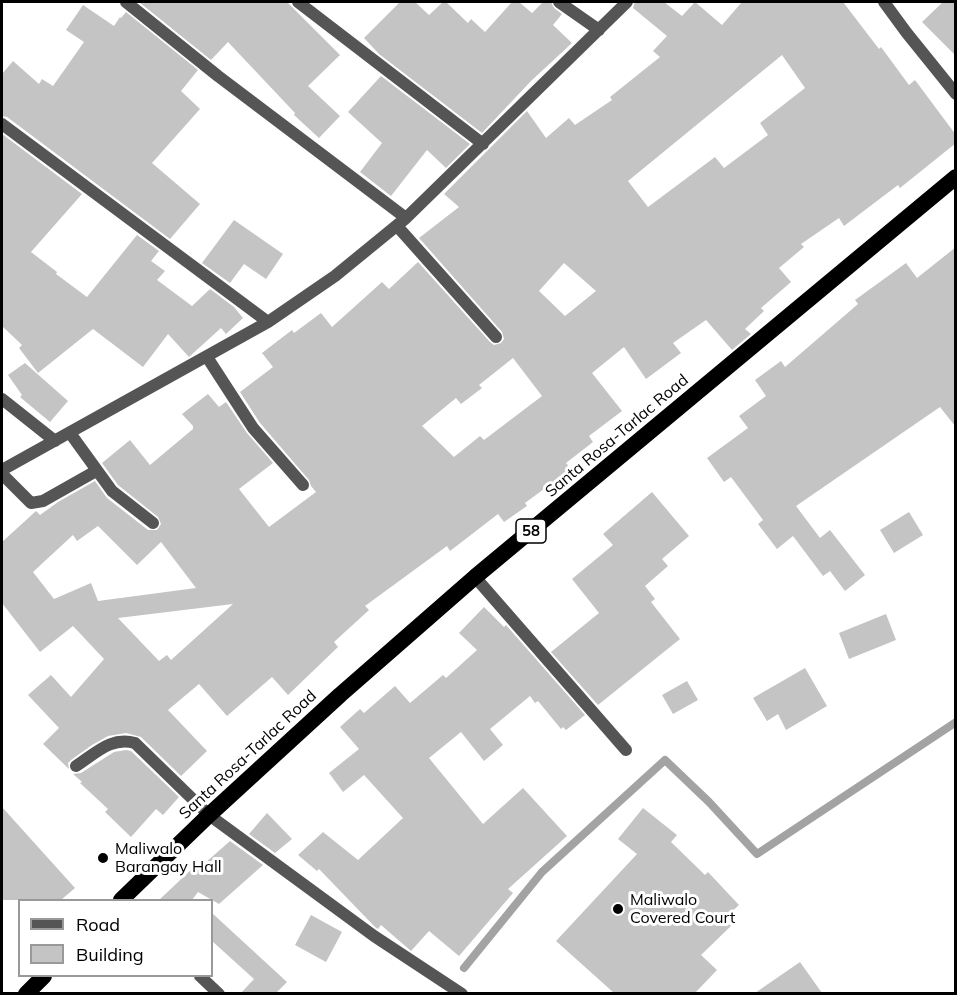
<!DOCTYPE html>
<html>
<head>
<meta charset="utf-8">
<style>
  body { margin:0 }
  #map { position:relative; width:957px; height:995px; overflow:hidden; background:#fff; font-family:Mulish,sans-serif }
  canvas { display:block }
  .frame { position:absolute; inset:0; border:3px solid #000; pointer-events:none }
  .legend { position:absolute; left:18px; top:899px; width:195px; height:78px; box-sizing:border-box; background:#fff; border:2px solid #999; margin:0; padding:8px 10px; list-style:none; font-size:18px; color:#000 }
  .legend li { display:flex; align-items:center; gap:12px; height:30px }
  .legend b { width:30px; border:2px solid #999 }
</style>
</head>
<body>
<div id="map">
<canvas width="957" height="995"></canvas>
<div class="frame"></div>
<ul class="legend">
<li><b style="height:8px;background:#555"></b>Road</li>
<li><b style="height:16px;background:#c4c4c4"></b>Building</li>
</ul>
</div>
<script>
const ctx = document.querySelector('canvas').getContext('2d');
ctx.lineJoin = 'round';
function trace(path, color, width, dash) { ctx.strokeStyle = color; ctx.lineWidth = width; ctx.lineCap = dash ? 'butt' : 'round'; ctx.setLineDash(dash || []); ctx.stroke(path); }
function paint(path, color) { ctx.fillStyle = color; ctx.fill(path, 'evenodd'); }
function write(font, color, halo, rows, align = 'center') {
  ctx.font = font + ' Mulish,sans-serif'; ctx.lineWidth = 6; ctx.setLineDash([]); ctx.textBaseline = 'middle'; ctx.strokeStyle = halo; ctx.fillStyle = color; for (const [text, x, y, turn = 0] of rows) {
    ctx.save(); ctx.translate(x, y); ctx.rotate((+turn || 0) * Math.PI / 180); ctx.textAlign = isNaN(turn) ? turn : align; if (halo) ctx.strokeText(text, 0, 0); ctx.fillText(text, 0, 0); ctx.restore();
  }
}
trace(new Path2D(`
  M464 968 542 872 665 760 709 802 757 854 956 722`), '#a3a3a3', 8);
paint(new Path2D(`
  M139 2H287L340 55 308 86 340 116 319 138 294 115 295 113 228 42 211 60Z
  M400 2H415L429 15 443 2H446L468 23 471 19 485 32 512 2H519L532 13 543 2H551L554 8 562 14 553 25 572 43 531 81 482 133 379 54 364 38Z
  M635 2H664L682 16 695 2 722 25 742 2H843L879 49 881 47 909 85 915 80 956 135V143L900 188 898 185 844 226 839 218 801 244 804 247 779 268 791 282 761 308 764 311 745 329 751 334 732 350 706 320 673 343 681 353 646 379 624 347 592 373 622 411 589 436 593 442 566 463 571 469 525 503 527 506 504 522 498 514 450 551 447 546 365 606 369 610 334 642 338 647 288 695 272 677 227 716 199 684 168 710 207 751 181 776 141 737 126 733 108 736 92 745 71 760 68 763 69 769 43 744 59 728 28 695 51 675 71 697 104 659 73 626 40 652 2 603V542L36 511 40 515 58 502 95 481 107 498 148 530H157L161 524 158 517 118 485 102 463 130 440 150 465 193 429V426L182 414 208 394 219 407 226 402 247 433 273 463 239 489 269 527 316 492 311 486 309 480 260 423 240 392 273 367 262 353 292 330 294 333 321 313 332 327 382 282 389 289 418 262 490 342 494 345 501 343 504 339 502 332 419 238 459 207 444 194 527 111 546 138 569 118 575 125 612 100 610 97 660 57 653 51 667 36 633 8ZM782 55 805 88 760 123 768 135 724 168 715 157 648 207 628 181ZM564 263 596 291 565 316 539 291ZM513 358 542 396 484 440 480 436 454 457 422 426 456 398 461 404 482 388 479 385ZM98 526 137 565 161 542 196 588 98 601 91 583 54 599 33 572 73 535 77 541ZM233 604 171 660 167 655 159 661 118 618Z
  M943 2H956V56L922 22Z
  M83 5 114 26 120 17 121 18 126 12 198 70 181 91 200 109 152 163 200 204 170 239 7 117 2 116V74L13 61 39 84 42 79 53 86 84 42 66 30Z
  M381 76 470 144 446 168 427 150 391 196 360 172 382 143 348 112Z
  M2 134 82 194 31 252 57 272 56 274 87 297 137 235 159 251 151 261 165 271 157 280 192 306 210 289 234 307 243 318 226 334 221 328 189 357 168 334 143 367 93 329 38 373 19 348 22 345 2 326Z
  M234 220 283 254 266 279 244 264 230 283 202 263Z
  M956 247 955 426 940 407 796 506 820 538 830 530 865 575 845 591 830 571 823 576 793 536 777 549 758 524 763 520 731 477 724 482 707 458 748 428 739 416 766 396 755 380 781 361 785 367 858 304 855 300 906 263 917 278Z
  M25 363 68 401 50 422 20 397 22 395 8 375Z
  M652 492 689 536 662 559 668 566 645 586 655 599 651 602 680 639 598 705 551 652 599 613 572 579 613 545 603 534Z
  M909 512 923 535 894 553 880 530Z
  M484 607 504 627 506 625 585 715 566 730 563 727 561 729 538 701 535 703 530 696 490 729 503 745 484 761 461 732 429 758 483 824 523 788 567 836 508 889 513 893 459 956 429 931 411 951 381 925 378 929 375 927 319 869 317 871 298 855 323 832 358 860 403 818 364 775 343 792 329 773 359 749 340 727 360 709 364 713 395 686 410 703 443 675 446 678 477 650 459 633Z
  M886 614 896 640 849 659 839 633Z
  M805 668 827 706 786 730 778 714 767 721 753 698Z
  M687 681 698 700 673 714 662 695Z
  M126 750 131 751 179 797 163 815 156 809 131 837 105 812 108 809 80 783 82 782 73 774 81 773 114 752Z
  M2 807 75 888 61 900H2Z
  M643 808 677 835 671 842 705 875 708 872 739 905 724 919 731 926 701 955 717 970 695 993H614L556 941 637 854 618 839Z
  M267 813 292 839 275 853 249 834Z
  M230 841 263 865 219 904 198 892 192 900H159L194 867 197 870Z
  M212 913 287 982 276 993H241L254 979 212 941Z
  M311 915 342 932 326 962 295 945Z
  M800 962 822 993H755Z`), '#c4c4c4');
trace(new Path2D(`
  M126 2 218 76 406 218
  M298 2 483 144
  M559 2 599 30
  M884 2 906 32 956 94
  M2 124 268 322
  M397 226 496 337
  M207 357 253 428 303 485
  M2 399 55 441
  M70 433 112 491 153 523
  M2 470 268 322 335 276 406 218 627 2
  M2 474 31 503 43 501 96 471
  M475 577 626 750
  M76 766C95 754 111 736 135 743L209 815 374 936 462 994
  M200 976 219 994`), '#555', 12);
trace(new Path2D(`
  M121 900 209 815 340 695 475 577 956 177
  M26 994 44 976`), '#000', 16);
for (const [x, y, r, color] of [
  [103,858,6,"#000"],
  [618,909,6,"#000"]
]) { const dot = new Path2D(); dot.arc(x, y, r, 0, 2 * Math.PI); ctx.fillStyle = color; ctx.fill(dot); trace(dot, '#fff', 2); }
for (const [x, y, w] of [
  [531,531,30]
]) { const box = new Path2D(); box.roundRect(x - w / 2, y - 12, w, 24, 4.5); ctx.fillStyle = '#fff'; ctx.fill(box); trace(box, '#000', 1.5); }
write('bold 15px', '#000', null, [
  ["58",531,531]
]);
write('16px', '#000', '#fff', [
  ["Santa Rosa-Tarlac Road",617,436,-40],
  ["Santa Rosa-Tarlac Road",248,755,-43]
]);
write('16px', '#000', '#fff', [
  ["Maliwalo",115,849],
  ["Barangay Hall",115,867],
  ["Maliwalo",630,900],
  ["Covered Court",630,918]
], 'left');
</script>
</body>
</html>
